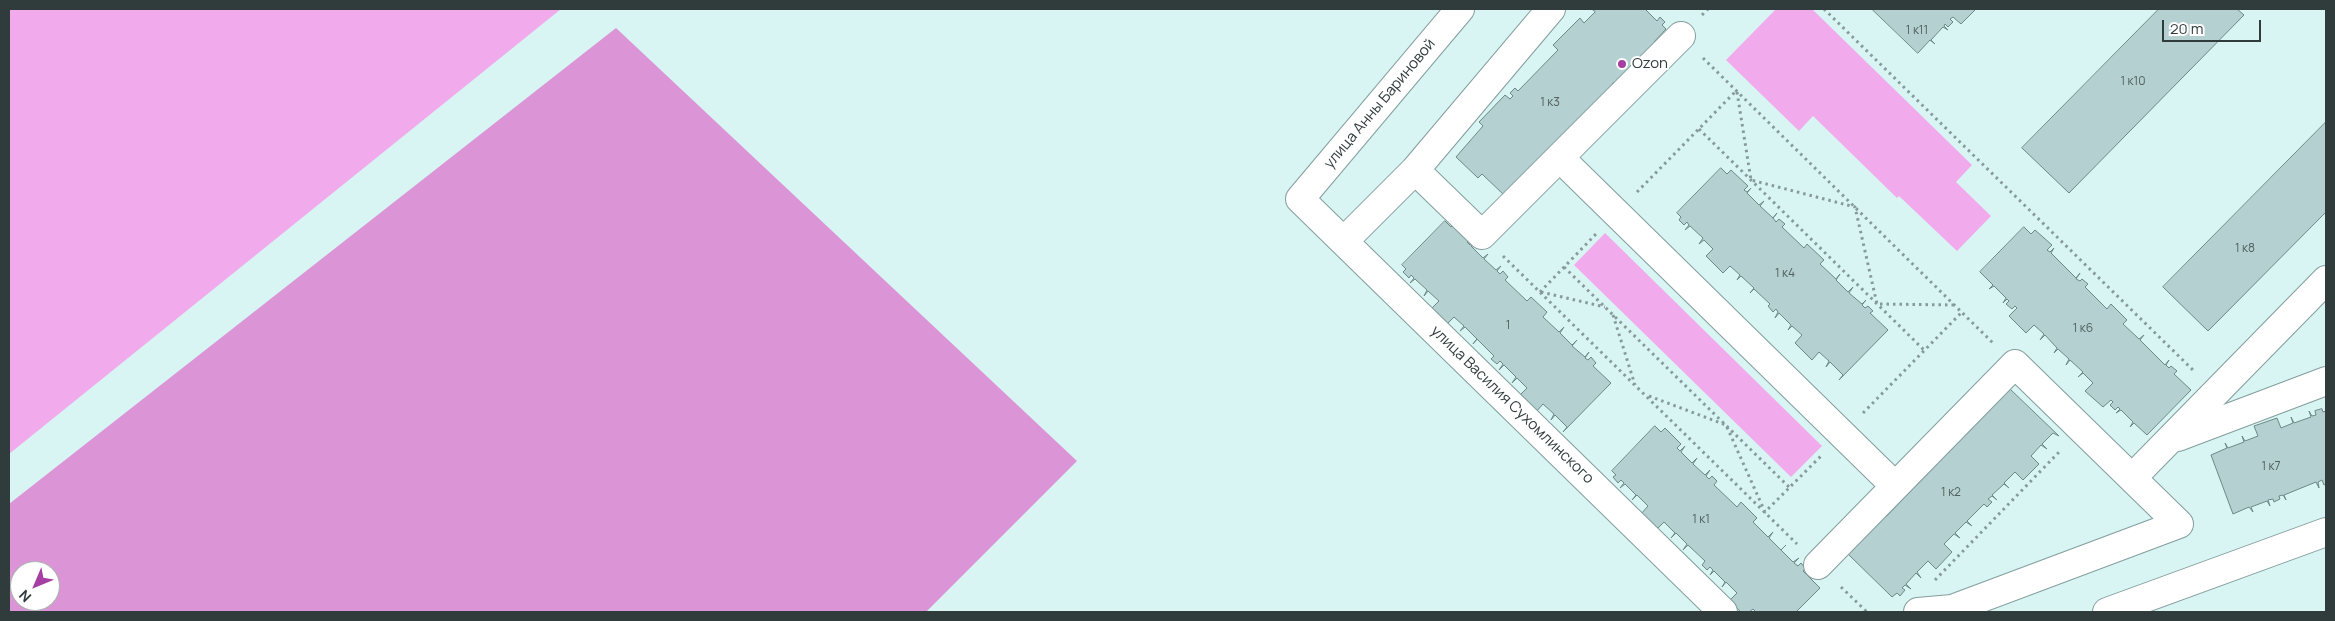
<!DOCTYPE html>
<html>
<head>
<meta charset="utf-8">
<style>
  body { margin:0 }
  #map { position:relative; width:2335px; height:621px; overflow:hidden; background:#d8f4f3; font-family:Manrope,sans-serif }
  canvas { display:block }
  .frame { position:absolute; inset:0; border:10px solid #303b3b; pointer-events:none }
  .north { position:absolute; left:10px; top:561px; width:50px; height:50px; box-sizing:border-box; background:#fff; border:1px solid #acb1b1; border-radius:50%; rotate:225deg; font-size:14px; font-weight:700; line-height:20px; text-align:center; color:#303b3b }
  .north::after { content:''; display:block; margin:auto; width:18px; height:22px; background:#a63fa3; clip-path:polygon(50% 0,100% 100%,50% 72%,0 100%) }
  .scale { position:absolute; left:2162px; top:20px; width:99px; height:22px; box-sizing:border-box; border:2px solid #303b3b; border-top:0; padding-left:6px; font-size:15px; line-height:18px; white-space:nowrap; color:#303b3b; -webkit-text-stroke:4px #fff; paint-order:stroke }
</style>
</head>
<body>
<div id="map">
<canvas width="2335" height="621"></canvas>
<div class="frame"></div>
<div class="north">N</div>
<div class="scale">20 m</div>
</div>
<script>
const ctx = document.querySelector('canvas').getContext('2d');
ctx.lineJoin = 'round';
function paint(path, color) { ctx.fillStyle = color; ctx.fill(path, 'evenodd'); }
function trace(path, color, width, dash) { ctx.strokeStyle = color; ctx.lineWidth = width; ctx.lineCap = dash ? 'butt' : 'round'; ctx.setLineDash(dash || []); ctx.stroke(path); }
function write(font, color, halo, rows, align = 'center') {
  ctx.font = font + ' Manrope,sans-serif'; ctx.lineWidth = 4; ctx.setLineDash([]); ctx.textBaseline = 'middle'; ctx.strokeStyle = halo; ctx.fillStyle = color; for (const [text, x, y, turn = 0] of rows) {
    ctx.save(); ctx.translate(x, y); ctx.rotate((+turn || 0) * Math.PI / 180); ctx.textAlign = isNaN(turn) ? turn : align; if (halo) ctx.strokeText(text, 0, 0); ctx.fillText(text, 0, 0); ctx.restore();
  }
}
paint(new Path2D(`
  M9 9H561L9 454Z
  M1776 9H1812L1972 165 1956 182 1991 216 1957 251 1899 196 1897 198 1813 116 1799 131 1726 60Z
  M1605 233 1822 446 1791 477 1574 265Z`), '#f1abec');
paint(new Path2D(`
  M616 28 1077 461 926 612H9V504ZM20 571H50V601H20Z`), '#db94d6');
const building = new Path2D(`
  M1592 9H1645L1657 21 1660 17 1665 22 1662 25 1666 29 1654 42 1659 46 1645 61 1640 56 1639 57 1644 63 1638 70 1632 64 1630 66 1638 73 1622 90 1614 82 1612 84 1618 90 1612 97 1606 91 1604 93 1609 97 1595 112 1590 107 1587 110 1590 113 1585 118 1582 115 1580 118 1584 123 1504 195 1482 174 1478 178 1456 157 1483 126 1479 122 1505 95 1510 99 1513 96 1510 93 1515 88 1518 91 1558 50 1553 45 1580 18 1584 23 1595 12Z
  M1872 9H1976L1961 24 1953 17 1950 19 1953 22 1948 27 1945 24 1944 26 1948 30 1943 27 1931 40 1935 44 1930 40 1918 53Z
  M2159 9H2237L2244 15 2069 193 2022 148Z
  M2326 122V212L2208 331 2163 287Z
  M1721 168 1727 174 1731 170 1748 186 1744 190 1747 192 1751 188 1747 193 1759 205 1764 201 1760 206 1773 218 1777 213 1773 218 1776 222 1779 219 1785 224 1782 227 1804 248 1807 244 1824 260 1820 264 1836 279 1840 274 1836 280 1848 292 1853 287 1849 293 1862 304 1866 300 1862 305 1865 308 1868 306 1873 311 1870 313 1888 330 1839 380 1843 375 1830 362 1826 367 1829 361 1819 352 1812 360 1795 343 1802 335 1792 326 1788 330 1791 325 1779 313 1775 318 1778 312 1776 309 1773 312 1768 306 1770 304 1754 289 1750 293 1754 288 1741 276 1737 280 1740 275 1730 266 1723 273 1706 256 1713 249 1704 240 1699 244 1703 238 1690 226 1685 230 1689 225 1687 222 1684 225 1679 220 1681 217 1677 213Z
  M1445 221 1451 227 1455 223 1471 238 1467 242 1470 245 1475 241 1471 246 1483 258 1488 254 1484 259 1496 270 1501 266 1497 271 1500 274 1503 271 1508 277 1505 280 1527 301 1531 297 1547 312 1543 317 1559 332 1564 327 1560 333 1572 345 1577 340 1572 346 1585 357 1589 352 1585 358 1588 360 1591 357 1596 363 1593 366 1611 383 1563 432 1567 427 1555 415 1551 420 1554 414 1543 404 1536 412 1519 396 1527 388 1517 378 1512 383 1516 377 1504 365 1499 370 1503 364 1500 361 1497 364 1491 359 1494 356 1477 339 1473 344 1477 339 1465 327 1460 331 1464 326 1454 317 1446 325 1431 309 1439 301 1428 291 1424 296 1427 290 1415 279 1410 283 1414 278 1411 275 1409 278 1403 272 1406 269 1402 265Z
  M2024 227 2031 234 2035 230 2052 245 2047 250 2050 252 2054 248 2051 253 2076 278 2080 273 2076 279 2080 281 2082 279 2088 284 2085 287 2107 309 2111 304 2127 320 2123 324 2139 339 2144 335 2140 340 2165 365 2169 360 2166 365 2169 368 2171 366 2177 371 2174 374 2191 390 2147 435 2134 423 2130 427 2133 422 2121 410 2116 413 2120 409 2118 407 2115 410 2110 405 2113 402 2111 400 2103 407 2085 391 2093 383 2083 373 2078 377 2083 372 2070 360 2066 365 2069 359 2058 349 2054 353 2057 348 2045 335 2040 340 2044 334 2034 325 2026 333 2009 316 2017 308 2015 306 2012 309 2006 304 2009 301 2007 299 2003 303 2006 298 1994 286 1989 289 1993 285 1980 272Z
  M2010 389 2059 436 2053 433 2042 444 2047 449 2041 445 2031 456 2039 464 2023 480 2015 472 2004 483 2009 488 2004 484 1992 495 1997 500 1992 496 1988 499 1992 502 1987 507 1984 504 1967 521 1972 526 1966 522 1955 533 1960 538 1954 534 1944 544 1952 552 1936 569 1928 561 1917 572 1921 578 1916 573 1906 584 1911 589 1905 585 1902 588 1905 590 1900 596 1897 593 1892 597 1848 554 1885 516 1880 511 1886 516Z
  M2322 409 2323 412 2326 411V484L2324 485 2322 480 2318 482 2319 488 2316 482 2284 495 2286 500 2283 495 2279 496 2280 499 2274 502 2273 499 2268 500 2270 506 2267 501 2251 507 2253 512 2249 507 2233 514 2211 455 2227 448 2225 443 2228 448 2244 442 2242 436 2245 441 2258 436 2254 426 2277 418 2281 428 2293 423 2291 417 2294 423 2311 417 2309 411 2312 416 2316 415 2315 411Z
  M1655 426 1661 432 1665 428 1681 444 1677 448 1680 451 1685 446 1681 452 1692 463 1697 458 1693 464 1705 475 1710 470 1706 476 1709 479 1712 476 1717 481 1714 485 1737 507 1741 502 1757 518 1753 522 1768 537 1773 532 1769 538 1781 550 1786 545 1781 550 1793 562 1799 558 1794 563 1798 566 1801 563 1806 569 1803 571 1820 588 1796 612H1756L1753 609 1749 612H1741L1729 601 1737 593 1726 582 1722 587 1725 582 1714 571 1710 575 1713 570 1710 567 1707 570 1702 565 1705 561 1688 545 1683 550 1687 544 1676 533 1671 538 1675 533 1664 522 1656 530 1641 514 1648 506 1637 495 1632 500 1636 495 1625 484 1620 488 1624 483 1621 480 1618 483 1613 477 1616 475 1612 471Z`);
paint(building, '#b5d0d0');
trace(building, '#6e8786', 1);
const minor = new Path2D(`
  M1460 9 1300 199 1723 612
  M1560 158 1895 486
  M1415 170 1482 235 1681 36
  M1344 241 1415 170 1551 9
  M2178 437 2326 381
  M2132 478 2326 280
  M1818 565 2015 364 2179 524 1952 609
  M1918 612 1952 609 1954 612
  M2107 612 2326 532`);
trace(minor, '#839d9d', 30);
trace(new Path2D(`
  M1824 9 2194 371
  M1702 15 1708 9
  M1703 58 1993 343
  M1737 92 1751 180 1855 207 1877 304 1955 305
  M1699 129 1924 350
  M1637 192 1736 91
  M1503 256 1797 544
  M1564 267 1790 488
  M1540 292 1596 234
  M1541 292 1605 307
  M1613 315 1635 385
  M1649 396 1726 425 1765 512 1822 455
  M1863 413 1962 312
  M1935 580 2061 450
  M1841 587 1867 612`), '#869a99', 3, [2.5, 4]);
trace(minor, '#fff', 28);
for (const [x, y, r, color] of [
  [1622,64,5,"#a63fa3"]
]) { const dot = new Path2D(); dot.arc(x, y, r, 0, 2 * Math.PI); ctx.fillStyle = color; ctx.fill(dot); trace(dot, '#fff', 2); }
write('12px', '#516060', null, [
  ["1 к11",1917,31],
  ["1 к10",2133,82],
  ["1 к3",1550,103],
  ["1 к8",2245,249],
  ["1 к4",1785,274],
  ["1",1508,326],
  ["1 к6",2083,329],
  ["1 к7",2271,467],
  ["1 к2",1951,493],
  ["1 к1",1701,520]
]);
write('15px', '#303b3b', '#fff', [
  ["Ozon",1632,64]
], 'left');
write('15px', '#303b3b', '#fff', [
  ["улица Анны Бариновой",1380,104,-50],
  ["улица Василия Сухомлинского",1512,405,44]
]);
</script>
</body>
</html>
